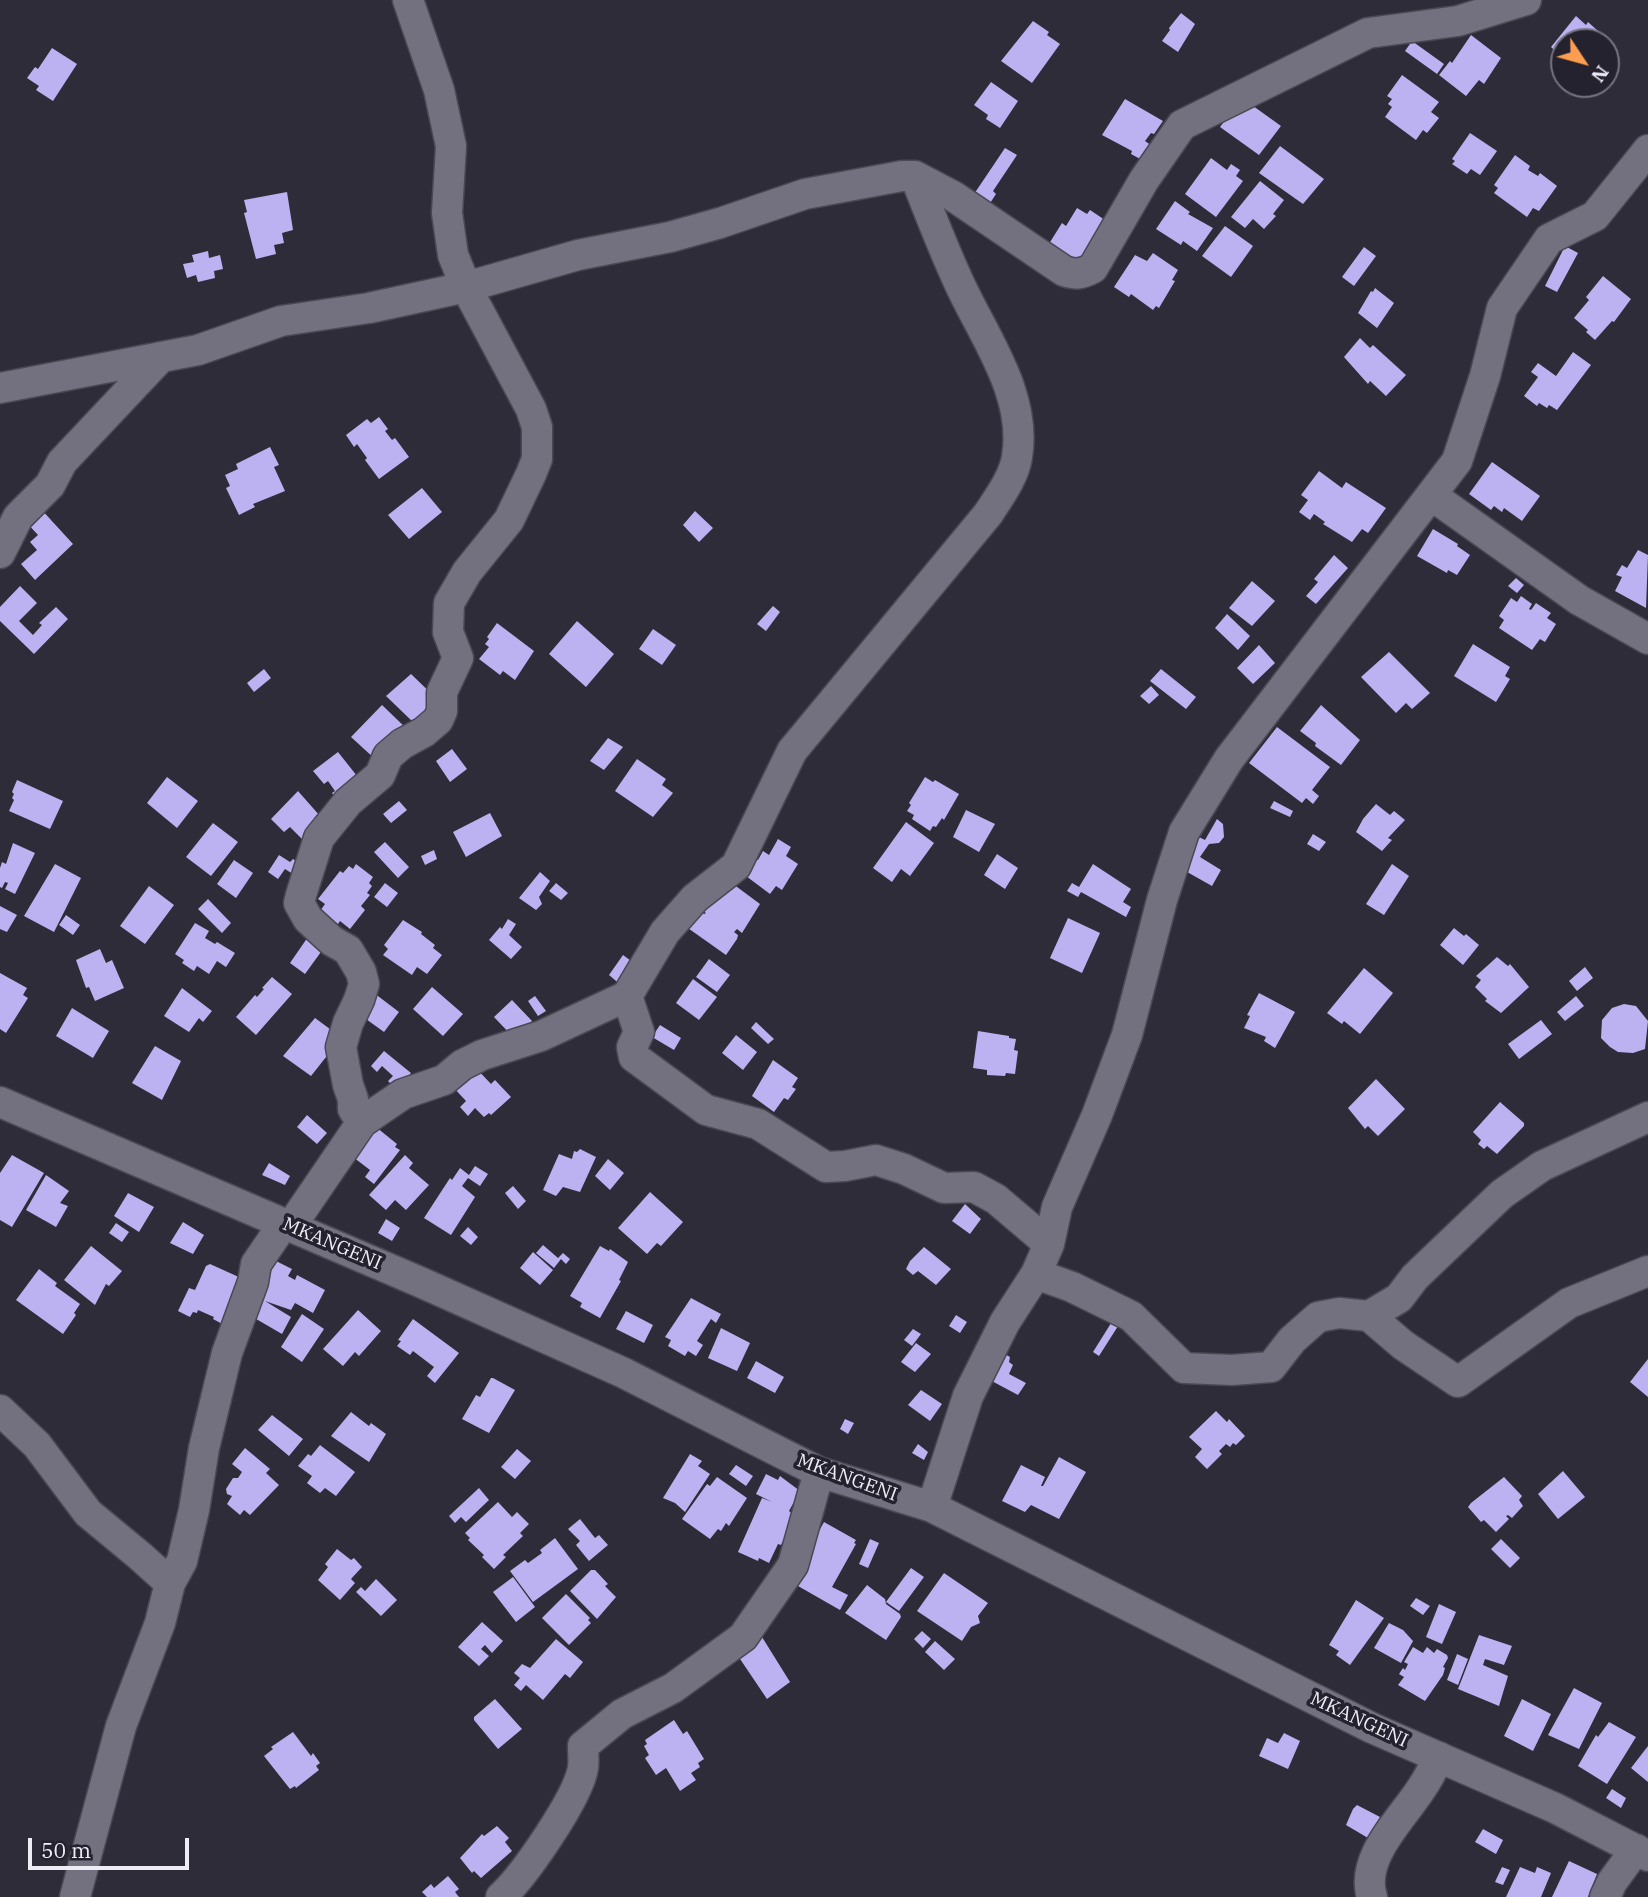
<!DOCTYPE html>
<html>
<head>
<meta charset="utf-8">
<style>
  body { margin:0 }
  #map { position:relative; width:1648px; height:1897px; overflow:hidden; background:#2e2c38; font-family:"IBM Plex Serif",serif }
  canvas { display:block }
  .north { position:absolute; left:1550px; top:28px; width:70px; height:70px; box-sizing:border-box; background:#24222e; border:2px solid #75737e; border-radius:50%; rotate:126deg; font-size:19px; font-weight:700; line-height:28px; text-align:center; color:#eeedf6 }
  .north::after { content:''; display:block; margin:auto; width:24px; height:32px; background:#fb9e51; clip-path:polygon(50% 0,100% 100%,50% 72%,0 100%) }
  .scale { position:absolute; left:28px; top:1838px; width:161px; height:32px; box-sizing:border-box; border:4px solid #eeedf6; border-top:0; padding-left:9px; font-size:21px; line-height:24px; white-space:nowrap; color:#eeedf6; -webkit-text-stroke:5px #24222e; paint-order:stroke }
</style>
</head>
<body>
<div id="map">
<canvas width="1648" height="1897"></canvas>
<div class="north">N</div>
<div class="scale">50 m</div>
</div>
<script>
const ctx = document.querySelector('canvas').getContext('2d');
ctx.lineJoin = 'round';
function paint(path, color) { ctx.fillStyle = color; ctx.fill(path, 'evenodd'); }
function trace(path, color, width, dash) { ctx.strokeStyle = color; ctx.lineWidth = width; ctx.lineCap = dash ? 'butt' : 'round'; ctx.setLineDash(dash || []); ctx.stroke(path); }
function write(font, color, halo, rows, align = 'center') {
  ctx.font = font + ' "IBM Plex Serif",serif'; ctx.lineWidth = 7; ctx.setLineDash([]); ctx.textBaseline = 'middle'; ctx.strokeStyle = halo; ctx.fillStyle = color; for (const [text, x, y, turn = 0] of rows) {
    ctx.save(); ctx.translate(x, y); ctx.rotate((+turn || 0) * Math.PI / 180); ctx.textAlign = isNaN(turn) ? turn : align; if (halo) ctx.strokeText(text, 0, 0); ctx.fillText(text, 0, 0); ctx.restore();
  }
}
paint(new Path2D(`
  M1181 13 1195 24 1178 52 1162 41 1170 30 1169 28Z
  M1576 16 1586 25 1588 22 1598 31 1595 33 1605 42H1564V59L1551 47Z
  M1033 21 1049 32 1047 35 1060 44 1032 83 1001 61Z
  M1471 35 1501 58 1484 84 1479 80 1466 96 1439 75 1450 61 1452 63Z
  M1412 41 1444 64 1437 74 1405 51Z
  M52 48 77 64 53 101 36 90 39 86 27 78 35 67 38 69Z
  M1402 75 1439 102 1431 112 1439 118 1427 133 1423 130 1416 140 1385 117 1392 107 1388 104 1392 99 1387 96Z
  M991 82 1018 101 1000 128 986 119 988 115 974 105Z
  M1242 98 1281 126 1259 155 1220 127Z
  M1125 99 1163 121 1154 134 1151 133 1145 141 1152 146 1142 160 1131 154 1132 151 1102 135Z
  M1470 133 1497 151 1480 175 1471 169 1467 174 1452 164 1455 161 1452 159Z
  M1280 146 1324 179 1303 204 1259 173Z
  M1005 148 1017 155 993 191 996 194 983 214 968 203Z
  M1515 155 1530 166 1528 170 1538 176 1540 173 1557 186 1539 211 1533 208 1527 217 1494 193 1498 188 1494 185Z
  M1211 158 1227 170 1231 164 1240 170 1236 176 1243 181 1216 217 1185 194Z
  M1260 181 1284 200 1273 214 1276 216 1264 229 1253 219 1245 228 1231 217Z
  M287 192 293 230 282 233 284 243 274 245 276 254 256 259 244 213 247 212 244 200Z
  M1175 201 1190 212 1188 214 1213 228 1197 251 1183 241 1181 245 1156 229Z
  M1077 208 1087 214 1090 210 1111 224 1082 269 1047 247 1062 223 1066 226Z
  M1225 226 1253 246 1231 277 1202 256Z
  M1565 246 1578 253 1557 292 1545 286Z
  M1364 247 1376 256 1354 286 1342 277Z
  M208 251 209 258 220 255 223 269 214 271 215 278 198 282 196 275 187 278 183 264 194 262 192 255Z
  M1153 253 1178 270 1172 280 1175 281 1159 308 1156 306 1153 310 1131 294 1129 297 1114 287 1135 255 1147 261Z
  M1603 276 1631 299 1614 322 1612 321 1595 340 1586 332 1588 330 1574 318 1589 300 1586 297Z
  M1375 288 1394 303 1377 328 1358 313 1371 291 1373 292Z
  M1360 338 1370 348 1373 345 1406 375 1386 396 1370 381 1368 384 1344 357Z
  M1573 352 1591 365 1557 410 1549 405 1547 408 1539 403 1537 406 1524 396 1538 377 1531 372 1538 363 1556 376Z
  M379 417 388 429 385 431 392 440 395 438 409 457 379 479 365 460 367 458 357 444 354 447 346 435 367 419 371 423Z
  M270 447 279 465 274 467 285 491 253 504 255 507 239 515 226 488 230 486 225 475 238 469 236 464Z
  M1492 462 1540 496 1522 521 1504 508 1502 512 1494 506 1491 510 1469 494Z
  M1319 471 1342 488 1346 482 1386 508 1368 533 1362 529 1352 542 1323 524 1325 522 1314 514 1310 520 1299 512 1308 500 1301 495Z
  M422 488 442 512 409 539 388 515Z
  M40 508 73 544 35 580 21 564 37 550 30 542 38 535 25 521Z
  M695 511 713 528 699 542 683 525Z
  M1433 529 1458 544 1457 546 1470 555 1457 575 1448 570 1447 573 1417 556Z
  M1638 550 1648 555 1646 608 1615 591 1622 577 1616 575 1622 565 1627 568Z
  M1334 555 1348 568 1316 604 1306 596 1318 582 1314 579Z
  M1516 578 1524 585 1517 593 1508 586Z
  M1252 581 1275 601 1252 626 1229 608Z
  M20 586 37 603 19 621 33 635 42 625 39 623 56 607 68 619 34 654 0 621V607Z
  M1521 596 1532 604 1529 609 1531 610 1536 603 1551 613 1547 618 1556 624 1545 642 1540 639 1532 650 1499 628 1504 620 1499 616 1511 598 1517 602Z
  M773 606 780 612 766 631 757 624Z
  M1227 614 1250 636 1238 650 1215 628Z
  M577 621 614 654 586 687 549 654Z
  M497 623 534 651 515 680 503 671 500 675 479 659 489 647 485 644 489 639 487 637Z
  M653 629 676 645 662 665 639 649Z
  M1473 644 1510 667 1505 676 1510 679 1496 702 1454 676Z
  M1259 645 1275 663 1253 684 1237 668Z
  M1389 652 1430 693 1412 709 1406 703 1396 713 1361 677Z
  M264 669 271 678 254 692 247 683Z
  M1161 669 1196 697 1186 709 1150 681Z
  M411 674 441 703 427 709 414 723 386 696Z
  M1151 686 1159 695 1149 704 1140 696Z
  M382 705 408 730 375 759 351 737Z
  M1321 705 1360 740 1341 765 1315 746 1316 743 1300 731Z
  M1277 727 1330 767 1312 790 1319 796 1313 804 1306 798 1302 803 1249 763Z
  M608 738 623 747 604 770 590 761Z
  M452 749 467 769 450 782 436 761Z
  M338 752 361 781 340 804 332 793 335 791 328 781 324 784 313 771Z
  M637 759 666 779 662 785 673 793 653 817 615 791Z
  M167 777 198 801 177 828 147 803Z
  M925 777 933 782 935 780 959 794 944 820 942 818 936 827 933 826 930 831 912 819 914 815 907 811 911 805 909 803Z
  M17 780 63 801 50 829 9 811 14 800 12 798 14 794 12 792Z
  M298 791 320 816 307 829 311 833 303 840 290 827 284 832 271 819Z
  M399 801 407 810 391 823 383 814Z
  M1274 801 1293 811 1290 817 1270 808Z
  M1376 804 1390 815 1394 811 1405 820 1388 838 1392 840 1382 851 1356 832 1363 819Z
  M966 810 995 824 979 852 953 837Z
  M490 813 502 836 466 857 453 832Z
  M1217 819 1223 824 1224 837 1219 843 1209 844 1200 857 1221 870 1212 886 1180 868 1195 835 1205 840Z
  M906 822 934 843 910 876 901 869 892 882 873 868Z
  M213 823 238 842 211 876 186 857Z
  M1313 834 1326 842 1319 851 1307 844Z
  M778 839 791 847 786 856 798 864 782 890 776 886 770 894 742 873 752 857 758 860 763 851 769 855Z
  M385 842 409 867 398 878 374 852Z
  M13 843 35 853 15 894 5 889 8 883 5 882 2 888 0 887V868L2 862 6 864Z
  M434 850 437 859 425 865 421 856Z
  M997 854 1018 868 1005 889 984 875Z
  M279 855 290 862 293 859 303 865 296 876 285 869 278 879 268 872Z
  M234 860 253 873 236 898 217 884Z
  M55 864 81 878 54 932 24 916Z
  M356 864 373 877 369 883 372 886 367 893 370 895 361 906 365 910 350 929 340 921 338 924 320 911 325 904 318 899 340 871 343 873 349 866 353 869Z
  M1093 864 1131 889 1123 902 1131 907 1126 917 1081 892 1078 897 1067 891 1072 883 1079 887Z
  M1392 864 1409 876 1384 915 1366 904Z
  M540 872 550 881 539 897 542 904 536 910 519 898Z
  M729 881 760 904 742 933 737 929 734 932 738 935 737 939 726 955 685 926 697 909 704 914 706 913 703 911Z
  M385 883 398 893 387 907 374 897Z
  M556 883 568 893 561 900 549 891Z
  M149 886 174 905 145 944 120 926Z
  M208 899 231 923 222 933 198 909Z
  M0 906 17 915 7 932 0 929Z
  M66 915 80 925 73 935 59 925Z
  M1068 918 1100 933 1082 973 1050 958Z
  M508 919 516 924 509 935 522 947 511 959 489 940 500 927 502 929Z
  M403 920 422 932 421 934 435 945 433 948 442 955 427 974 417 967 412 975 383 955 388 949 384 945Z
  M195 923 209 931 205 938 215 944 217 942 235 953 226 967 217 961 209 974 197 966 194 971 182 963 184 960 175 954Z
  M1454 928 1464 936 1466 934 1479 945 1463 965 1440 945Z
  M310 934 326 945 305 974 290 963Z
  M100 949 106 963 112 960 124 988 95 1001 89 987 86 988 76 960Z
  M623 955 638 966 622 986 609 975Z
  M1497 957 1508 966 1510 964 1529 987 1501 1013 1485 1001 1487 999 1475 987 1481 980 1476 976Z
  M709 959 730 975 717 992 696 977Z
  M1585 967 1593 978 1577 991 1569 981Z
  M1364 968 1393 993 1360 1034 1344 1021 1342 1024 1327 1013Z
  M0 973 27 988 23 995 28 998 6 1033 0 1029Z
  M272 977 292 994 256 1035 236 1017 255 995 257 997 264 989 262 988Z
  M693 979 717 997 699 1020 676 1003Z
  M432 987 463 1014 443 1036 413 1009Z
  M182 988 212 1011 203 1022 199 1018 189 1032 164 1016Z
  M374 993 399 1012 384 1032 359 1014Z
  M1259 993 1295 1012 1275 1048 1264 1041 1266 1037 1244 1028 1250 1016 1247 1015Z
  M535 996 546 1011 538 1016 528 1001Z
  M1576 996 1584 1006 1565 1021 1557 1012Z
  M512 1000 532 1021 514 1038 494 1017Z
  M1624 1004 1636 1006 1648 1021 1645 1049 1633 1053 1618 1052 1610 1047 1601 1038 1602 1020 1612 1008Z
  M72 1008 109 1031 93 1058 56 1036Z
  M315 1018 338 1035 330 1052 311 1076 283 1056Z
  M1541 1020 1552 1034 1519 1059 1508 1044Z
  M756 1022 774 1039 768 1044 751 1028Z
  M660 1025 681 1038 674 1050 652 1037Z
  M978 1031 1009 1036V1038L1016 1039 1014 1050 1018 1051 1015 1074 1006 1073 1005 1076 987 1075V1070L973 1068Z
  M736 1035 757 1052 743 1070 722 1053Z
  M155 1046 181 1061 162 1100 132 1083Z
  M384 1051 411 1073 402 1083 394 1087 388 1081 393 1076 382 1066 377 1072 371 1066Z
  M773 1060 798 1078 792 1087 796 1089 788 1100 784 1098 774 1112 752 1096Z
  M474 1066 491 1084 495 1080 511 1097 491 1115 489 1113 484 1117 475 1108 468 1116 460 1107 466 1101 452 1086Z
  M1376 1079 1405 1109 1378 1136 1368 1126 1365 1129 1348 1108Z
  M1500 1102 1524 1123V1126L1497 1154 1487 1146 1484 1149 1478 1144 1481 1140 1473 1132Z
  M307 1115 327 1133 317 1144 297 1127Z
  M376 1127 397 1144 395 1147 400 1150 374 1184 365 1177 370 1170 353 1157Z
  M580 1149 596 1157 580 1192 563 1187 556 1196 543 1190 559 1154 572 1159 574 1151 577 1152Z
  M12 1155 44 1173 12 1227 0 1220V1173Z
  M405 1155 413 1163 409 1168 429 1185 406 1210 395 1200 386 1210 369 1195Z
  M608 1159 624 1173 610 1190 595 1176Z
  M269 1163 290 1176 285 1185 262 1175Z
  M475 1166 488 1174 480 1186 468 1178 462 1186 475 1197 451 1235 424 1218 450 1178 452 1180 460 1168 469 1175Z
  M46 1175 69 1191 60 1203 68 1206 56 1227 26 1210Z
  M513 1186 526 1201 518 1209 505 1193Z
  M650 1192 683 1222 661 1246 657 1243 647 1254 618 1228Z
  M128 1193 154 1207 139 1232 114 1216Z
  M965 1204 981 1219 970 1234 952 1221Z
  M386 1219 400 1228 392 1241 378 1233Z
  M183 1222 204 1235 193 1254 170 1243Z
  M116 1223 129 1232 122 1242 109 1233Z
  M468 1227 478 1237 471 1245 460 1236Z
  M543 1245 558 1258 563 1253 570 1259 566 1264 561 1259 554 1268 536 1253Z
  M91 1246 122 1271 109 1286 106 1284 95 1305 64 1280Z
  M600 1246 609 1251 610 1249 628 1262 619 1280 621 1281 600 1318 580 1307 582 1303 570 1296Z
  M924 1247 951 1269 936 1285 918 1271 913 1275 906 1269 910 1261Z
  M533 1252 553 1270 540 1285 520 1268Z
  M276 1261 292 1269 288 1276 295 1280 297 1275 325 1290 313 1313 295 1303 291 1310 265 1301 291 1317 282 1334 251 1316 257 1297Z
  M210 1264 241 1278 226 1326 213 1319 214 1317 198 1310 197 1313 193 1312 190 1317 178 1311 189 1288 195 1290 206 1266Z
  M39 1269 57 1283 55 1286 80 1304 74 1313 76 1315 63 1334 16 1300Z
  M691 1298 721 1314 716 1323 711 1319 697 1341 703 1345 696 1356 688 1351 685 1356 668 1346 671 1340 665 1337Z
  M358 1310 381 1331 359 1356 355 1352 343 1366 323 1349Z
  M626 1311 653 1325 644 1343 616 1329Z
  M302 1314 324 1329 302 1362 281 1347Z
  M956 1315 967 1322 960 1333 949 1326Z
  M413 1319 459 1353 435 1383 427 1376 434 1367 413 1351 410 1355 397 1346 401 1341 398 1340Z
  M1113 1320 1120 1323 1099 1356 1093 1352Z
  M721 1328 750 1343 737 1371 708 1358Z
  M913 1329 921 1334 912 1346 904 1340Z
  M916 1343 931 1354 915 1372 901 1362Z
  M1003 1353 1010 1357 1009 1362 1013 1365 1009 1374 1026 1383 1018 1395 988 1379Z
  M1648 1359V1397L1630 1382Z
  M756 1361 784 1377 775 1393 747 1378Z
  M491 1378H493L515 1390 489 1433 462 1419 476 1395 480 1397Z
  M921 1390 942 1404 930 1421 908 1405Z
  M1216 1411 1227 1422 1229 1419 1245 1436 1236 1445 1233 1443 1230 1447 1226 1444 1219 1451 1222 1454 1207 1469 1195 1457 1202 1449 1189 1437Z
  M351 1412 369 1426 371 1423 386 1434 369 1462 331 1436Z
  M272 1415 303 1439 289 1456 258 1430Z
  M845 1419 854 1423 848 1434 840 1429Z
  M918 1444 928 1452 924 1460 912 1453Z
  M320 1445 355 1472 336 1496 325 1488 320 1493 307 1483 312 1476 298 1466 308 1454 311 1456Z
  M245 1448 270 1469 266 1473 279 1485 250 1515 244 1510 240 1515 227 1504 232 1496 227 1494 226 1489 233 1478H238L242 1472 232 1464Z
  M517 1449 531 1461 515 1479 501 1467Z
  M690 1454 702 1461 698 1466 710 1474 685 1512 675 1503 663 1498Z
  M1059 1457 1086 1472 1059 1519 1031 1505 1025 1512 1002 1501 1021 1465 1045 1477 1041 1486H1043Z
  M736 1465 753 1476 746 1486 729 1474Z
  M1563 1471 1585 1497 1558 1519 1538 1494Z
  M766 1474 778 1480 780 1476 800 1491 789 1511 794 1515 789 1529 781 1545 778 1544 769 1563 759 1558 758 1561 738 1552 762 1498 772 1502 756 1494Z
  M717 1477 747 1498 729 1526 726 1523 721 1531 718 1529 710 1539 682 1519 707 1484 710 1486Z
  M1504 1477 1522 1496 1519 1500 1523 1506 1512 1518 1508 1515 1506 1516 1509 1519 1496 1532 1484 1520 1481 1522 1468 1507 1471 1503Z
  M479 1488 489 1500 466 1522 461 1517 455 1523 449 1516Z
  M498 1502 512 1517 517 1512 529 1524 520 1533 523 1536 503 1555 506 1557 494 1569 482 1557 484 1555 468 1540 470 1538 465 1533Z
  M580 1519 595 1538 599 1535 608 1545 589 1561 576 1545 580 1541 568 1529Z
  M824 1522 856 1540 854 1543 856 1544 832 1587 848 1595 840 1610 791 1582Z
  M555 1538 578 1569 533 1602 510 1571 525 1560 528 1563 542 1553 540 1550Z
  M870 1539 879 1543 868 1568 859 1564Z
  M1501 1539 1520 1558 1510 1568 1491 1549Z
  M337 1549 351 1560 354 1558 362 1567 351 1579 355 1583 340 1600 318 1580 328 1567 325 1564Z
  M911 1568 924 1577 899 1611 886 1602Z
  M591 1570H595L608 1584 605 1586 616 1597 597 1619 570 1591Z
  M944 1573 988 1603 978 1616 980 1623 971 1627 962 1641 917 1611Z
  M513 1577 535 1607 516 1622 493 1592Z
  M376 1579 397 1600 381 1616 356 1592 361 1587 365 1591Z
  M867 1585 885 1599 886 1604 900 1614 901 1617 886 1640 845 1613Z
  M566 1594 590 1618 588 1620 591 1623 569 1645 542 1618Z
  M1416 1598 1430 1606 1423 1615 1410 1606Z
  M1356 1600 1384 1618 1350 1665 1336 1655 1339 1651 1329 1645Z
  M1439 1604 1456 1612 1442 1644 1426 1637Z
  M482 1622 503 1641 492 1653 485 1645 481 1649 489 1656 479 1666 458 1647Z
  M1389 1623 1403 1630 1413 1641 1401 1663 1374 1648Z
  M922 1631 931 1639 923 1648 914 1639Z
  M1479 1635 1512 1646 1504 1665 1485 1659 1483 1665 1508 1676 1499 1706 1458 1689Z
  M762 1637 790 1682 767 1699 736 1653Z
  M556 1639 583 1662 570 1678 565 1674 543 1700 526 1685 521 1691 514 1685 520 1678 514 1673 522 1664 530 1668Z
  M935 1641 955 1659 944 1670 925 1652Z
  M1413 1647 1423 1653 1427 1647 1434 1653 1437 1649 1447 1655 1448 1658 1443 1667 1445 1668 1443 1675 1425 1701 1398 1685 1404 1677 1399 1674 1403 1668 1405 1670 1408 1664 1404 1662Z
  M1457 1654 1468 1659 1458 1685 1447 1680Z
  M1574 1688 1602 1703 1579 1749 1548 1735Z
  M495 1699 522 1729 498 1749 474 1720V1717Z
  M1522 1699 1551 1714 1533 1751 1504 1736Z
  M674 1720 683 1734 687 1731 704 1759 698 1763 700 1767 691 1773 696 1780 680 1791 666 1768 656 1775 645 1758 649 1755 644 1746 647 1744 645 1740Z
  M1609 1722 1636 1737 1607 1784 1578 1766 1596 1735 1598 1737Z
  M293 1732 311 1756 313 1753 320 1763 316 1766 319 1770 296 1788 295 1786 290 1789 264 1756 273 1749 271 1747Z
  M1284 1733 1300 1741 1288 1769 1259 1756 1267 1738 1278 1743Z
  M1648 1746V1782L1631 1768Z
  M1612 1789 1626 1798 1621 1808 1606 1798Z
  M1357 1805 1380 1817 1368 1838 1346 1825 1353 1809Z
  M497 1826 509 1838 505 1842 512 1851 481 1878 474 1871 472 1873 460 1858 482 1834 484 1836Z
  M1483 1829 1503 1840 1496 1854 1475 1842Z
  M1569 1861 1597 1874 1588 1897H1552Z
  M1502 1867 1510 1870 1503 1885 1495 1882Z
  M1520 1867 1535 1873 1537 1867 1551 1873 1541 1897H1506Z
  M448 1876 459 1889 455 1892 459 1897H427L422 1892 431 1884 434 1888Z`), '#bcb2f2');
const minor = new Path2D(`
  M915 176C928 209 941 243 956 276 980 332 1028 392 1017 457 1014 477 999 497 988 514L792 751 736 866 695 898 665 932 627 996 639 1032 632 1047 634 1057 706 1110 758 1124 826 1167 845 1166 876 1160 904 1169 944 1188 974 1187 996 1199 1049 1244
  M0 388 198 350 281 321 369 308 466 287 578 255 670 237 720 223 805 194 902 176H915L953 196 1064 271C1076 275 1082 274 1093 268L1144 180 1182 125 1368 33 1458 21 1526 0
  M1431 495 1579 600 1648 639
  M0 553 18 517 50 485 62 462 161 357
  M0 1102 420 1282 624 1373 819 1472 932 1507 1372 1728 1555 1808 1648 1856
  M362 1122 353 1109V1099L348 1085 341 1047 348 1023 359 1000 364 984 361 972 348 950 332 941 308 919 299 903 301 895 319 838 348 802 380 775 388 756 402 744 424 732 438 720 442 711V692L458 658 448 632 449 603 467 572 509 520 531 474 537 459V427L531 409 466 287 453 255 447 213 451 146 439 90 408 0
  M291 1226 362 1122 403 1094 444 1080 462 1065 482 1055 541 1036 627 996
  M1036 1274 1072 1287 1131 1316 1184 1368 1232 1370 1271 1367 1292 1340 1318 1317 1339 1313 1369 1316 1403 1345 1458 1382 1569 1303 1648 1271
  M1369 1316 1399 1298 1415 1277 1502 1194 1542 1166 1648 1117
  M0 1410 37 1445 88 1513 140 1556 170 1583
  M932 1507 968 1396 1005 1322 1036 1274 1049 1244 1057 1207 1097 1115 1127 1035 1162 900 1184 832 1229 759 1457 461 1485 376 1502 308 1549 239 1595 216 1648 150
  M75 1897 121 1726 160 1623 170 1583 182 1561 194 1510 204 1448 227 1353 253 1282 256 1264 284 1223
  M501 1897C524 1876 578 1798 583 1768 584 1761 583 1753 583 1746L622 1714 673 1688 743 1637 793 1565 819 1472
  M1372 1897C1359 1857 1404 1817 1423 1786 1429 1777 1434 1767 1439 1757
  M1605 1897 1612 1882 1636 1849`);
trace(minor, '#4a4853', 33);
trace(minor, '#73717f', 30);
write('19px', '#eeedf6', '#24222e', [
  ["MKANGENI",332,1244,23],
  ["MKANGENI",847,1478,20],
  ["MKANGENI",1359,1720,25]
]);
</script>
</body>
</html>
